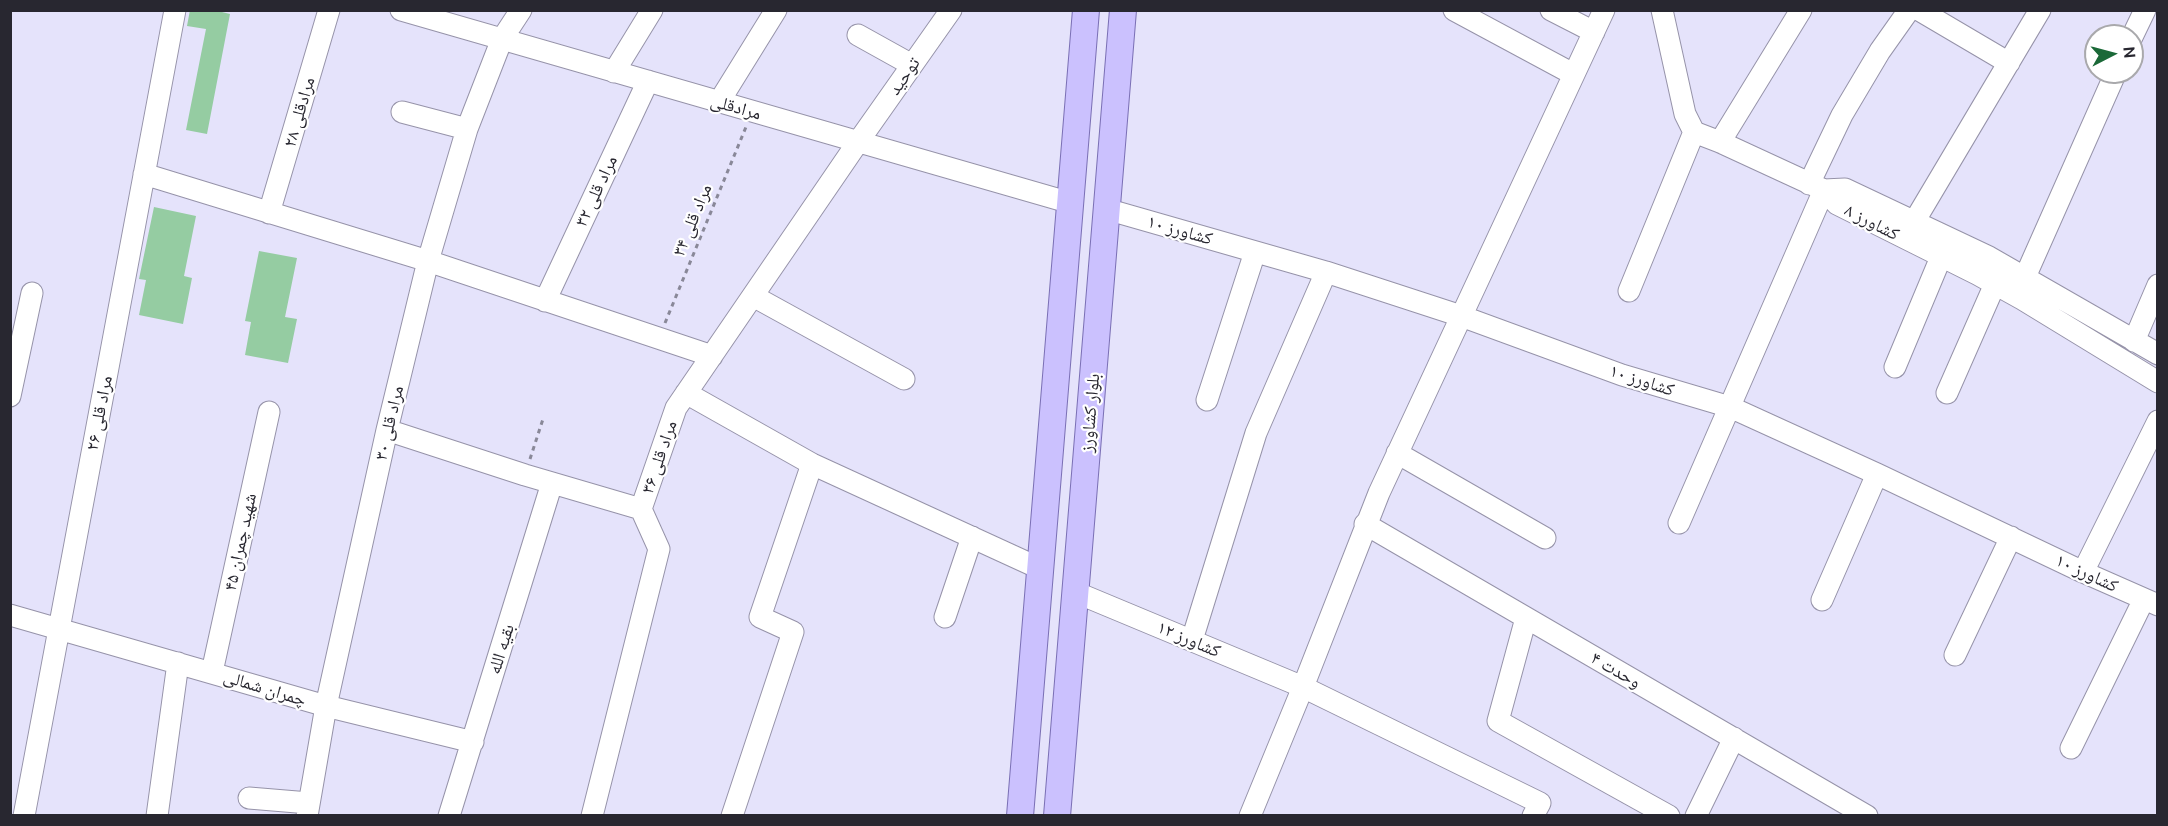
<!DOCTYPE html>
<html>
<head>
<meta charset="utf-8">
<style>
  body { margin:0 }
  #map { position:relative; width:2168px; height:826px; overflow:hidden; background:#e5e3fb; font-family:Ubuntu,sans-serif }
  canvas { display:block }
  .frame { position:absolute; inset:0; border:12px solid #282730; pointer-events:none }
  .north { position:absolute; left:2084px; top:24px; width:60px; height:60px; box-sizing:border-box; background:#fff; border:2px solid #a9a9ac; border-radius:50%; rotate:84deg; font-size:16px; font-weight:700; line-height:24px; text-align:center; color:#282730 }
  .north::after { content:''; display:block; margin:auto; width:21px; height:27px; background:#1b6938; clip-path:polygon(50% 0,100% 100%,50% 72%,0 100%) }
</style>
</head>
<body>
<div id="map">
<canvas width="2168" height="826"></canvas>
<div class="frame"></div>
<div class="north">N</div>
</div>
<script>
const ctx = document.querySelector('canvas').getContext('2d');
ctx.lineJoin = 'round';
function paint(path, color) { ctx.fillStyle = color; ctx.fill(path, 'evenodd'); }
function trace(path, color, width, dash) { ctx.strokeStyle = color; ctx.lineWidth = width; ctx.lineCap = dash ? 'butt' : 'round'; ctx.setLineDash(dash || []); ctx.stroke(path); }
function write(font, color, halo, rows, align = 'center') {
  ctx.font = font + ' Ubuntu,"Noto Naskh Arabic",sans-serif'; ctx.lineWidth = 4.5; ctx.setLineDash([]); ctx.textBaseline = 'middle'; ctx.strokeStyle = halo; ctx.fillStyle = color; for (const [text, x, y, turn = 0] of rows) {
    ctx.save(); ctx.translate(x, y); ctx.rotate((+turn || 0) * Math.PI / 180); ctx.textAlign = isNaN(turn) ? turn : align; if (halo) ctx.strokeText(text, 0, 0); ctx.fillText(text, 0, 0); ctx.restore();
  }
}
paint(new Path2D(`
  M190 10H214L230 14 207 134 186 130 206 29 187 26Z
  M154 207 196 216 184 276 192 278 183 324 139 315 146 280 139 279Z
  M259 251 297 258 285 317 297 319 288 363 245 355 251 322 245 321Z`), '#95cca2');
const minor = new Path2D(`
  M401 10 1071 203
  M1454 10 1573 74
  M1551 10 1594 32
  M1662 10 1685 114 1694 132 1720 142 1824 190 1837 204 1977 274 2022 299 2158 382
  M1919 10 2009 63
  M858 35 912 65
  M2132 37 2145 10
  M614 72 652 10
  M719 102 776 10
  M402 112 467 129
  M1720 142 1801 10
  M144 174 428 261 712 356
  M1809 184 1842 115 1880 51 1909 10
  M1824 190 1845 189 1989 257 2158 354
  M1106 209 1326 272 1461 316 1622 375 1730 407 1877 474 2083 572 2158 605
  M269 213 329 10
  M1908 232 2040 10
  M2025 277 2116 72
  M1629 291 1694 132
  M753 296 904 379
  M545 301 648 81
  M2134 341 2158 285
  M1895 367 1941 257
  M686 393 812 464 1041 569
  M1947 393 1995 284
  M10 396 32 293
  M1207 400 1255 252
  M387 430 525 475 641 509
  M1397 453 1545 538
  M1679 523 1824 190
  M1365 524 1867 816
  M2083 572 2158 421
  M1075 592 1303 687 1540 803 1533 816
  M1822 600 1877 474
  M10 615 326 706 473 742
  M945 617 972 537
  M1526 618 1498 721 1669 816
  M1192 640 1256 433 1326 272
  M1955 655 2011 537
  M212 672 269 412
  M2071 748 2144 599
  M249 798 309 803
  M24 816 175 10
  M157 816 178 663
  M307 816 326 706 387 430 428 261 467 129 502 39 521 10
  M449 816 552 483
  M592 816 659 549 641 509 676 408 858 142 951 10
  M732 816 793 632 760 617 812 464
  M1250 816 1303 687 1379 493 1604 10
  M1696 816 1734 738`);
const major = new Path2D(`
  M1020 816 1086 10
  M1057 816 1123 10`);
trace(minor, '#9693a9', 23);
trace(major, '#7b70b5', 28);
trace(new Path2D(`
  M665 323 746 127
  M530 459 543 419`), '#898898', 3, [4.5, 4.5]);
trace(minor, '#fff', 21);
trace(major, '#cbc1fe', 26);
write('18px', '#282730', '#fff', [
  ["توحید",904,76,-55],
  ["مرادقلی",736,107,16],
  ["مرادقلی ۲۸",299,112,-74],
  ["مراد قلی ۳۲",596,191,-65],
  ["مراد قلی ۳۴",692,220,-68],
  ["کشاورز ۸",1872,222,27],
  ["کشاورز ۱۰",1180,230,16],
  ["کشاورز ۱۰",1642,380,18],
  ["مراد قلی ۲۶",99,413,-79],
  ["بلوار کشاورز",1090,413,-85],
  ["مراد قلی ۳۰",389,423,-77],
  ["مراد قلی ۳۶",659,457,-71],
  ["شهید چمران ۴۵",240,542,-78],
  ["کشاورز ۱۰",2087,573,25],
  ["کشاورز ۱۲",1189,639,23],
  ["بقیه الله",501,649,-73],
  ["وحدت ۴",1616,670,30],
  ["چمران شمالی",265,688,17]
]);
</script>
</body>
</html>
